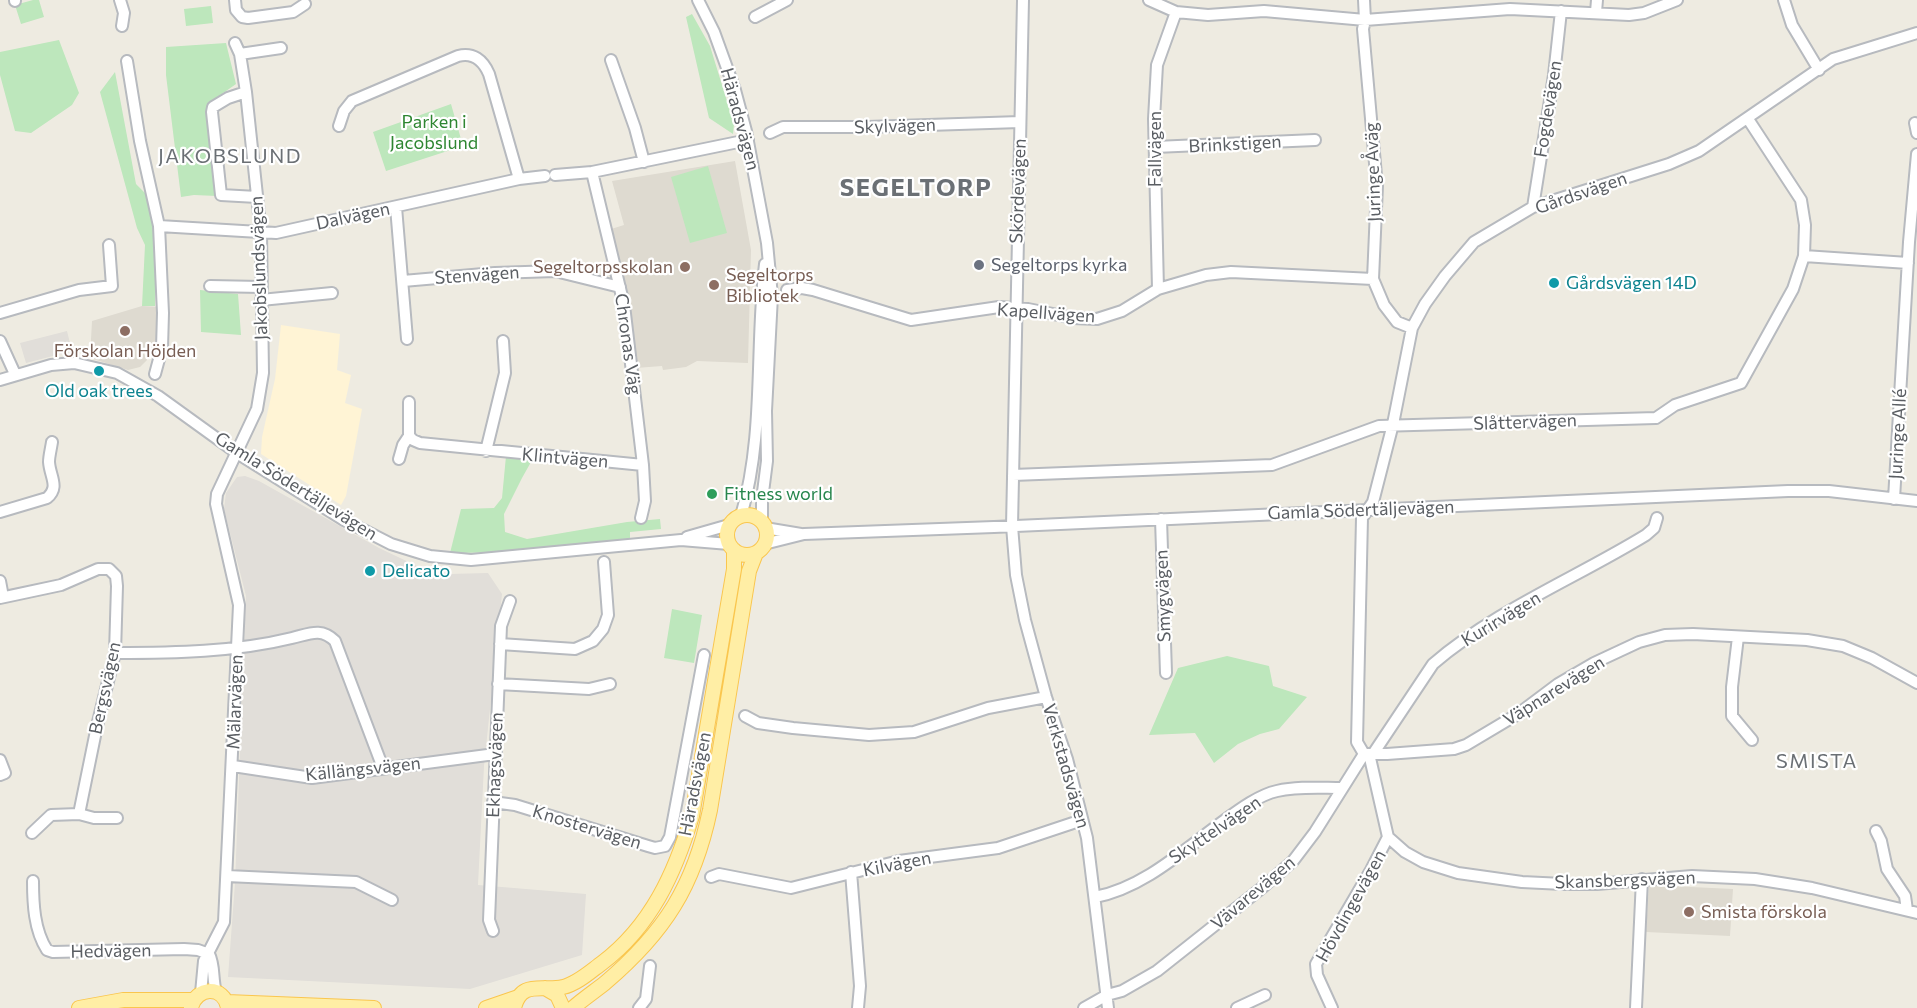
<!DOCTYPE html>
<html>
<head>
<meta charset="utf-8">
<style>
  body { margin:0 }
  canvas { display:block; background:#eeebe1 }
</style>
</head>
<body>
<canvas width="1917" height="1008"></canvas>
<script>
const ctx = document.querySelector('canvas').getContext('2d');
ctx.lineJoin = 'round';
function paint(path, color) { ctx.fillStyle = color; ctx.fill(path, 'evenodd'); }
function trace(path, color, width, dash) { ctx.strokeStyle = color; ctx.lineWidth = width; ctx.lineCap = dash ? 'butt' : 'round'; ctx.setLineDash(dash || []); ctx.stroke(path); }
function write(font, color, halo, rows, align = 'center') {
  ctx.font = font + ' Commissioner,sans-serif'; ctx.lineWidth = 4.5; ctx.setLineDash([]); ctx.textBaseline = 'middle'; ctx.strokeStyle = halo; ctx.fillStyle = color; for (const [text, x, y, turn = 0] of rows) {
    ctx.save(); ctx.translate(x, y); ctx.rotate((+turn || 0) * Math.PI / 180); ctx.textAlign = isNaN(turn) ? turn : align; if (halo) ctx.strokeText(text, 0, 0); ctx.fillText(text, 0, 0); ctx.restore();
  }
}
paint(new Path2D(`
  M281 325 340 334 337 370 351 375 345 403 362 409 346 496 341 505 261 454 262 437 275 379Z`), '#fff4d5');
paint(new Path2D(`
  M67 331 72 351 26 363 20 343Z
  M245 476 259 481 379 548 417 566 449 574 488 573 502 594 484 766 478 885 586 894 582 955 470 989 228 977 235 883 246 596 224 509 226 493 237 477Z`), '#e1ded9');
paint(new Path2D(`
  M735 161 751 250 748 363 697 361 686 367 663 370 662 366 636 368 608 230 624 225 612 181Z
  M142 306 160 307 158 342 144 354 147 360 140 367 128 370 90 358 92 321Z
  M1649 885 1733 889 1730 936 1646 932Z`), '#dedad0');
paint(new Path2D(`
  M33 0H39L44 17 21 24 15 5Z
  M211 6 213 23 186 26 184 9Z
  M692 14 710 46 734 124 733 134 709 118 686 17Z
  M59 40 79 93 72 105 31 133 15 131 0 75V52Z
  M226 43 236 84 209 103 207 111 217 196 194 195 181 197 166 75V47Z
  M115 72 136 184 147 195 156 224 155 306H142L145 245 137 228 100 92Z
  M451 104 463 146 386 171 373 132Z
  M708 166 727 233 690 243 671 177Z
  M200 290 238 294 241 335 201 332Z
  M506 456 524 458 531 462 522 478 504 514 505 532 527 539 627 522 660 519 661 529 630 532V541L524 552 450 553 461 509 494 508 502 498Z
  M672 609 702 615 694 663 664 658Z
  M1227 656 1269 666 1273 686 1307 697 1279 729 1260 734 1238 744 1214 763 1195 733 1149 735 1178 668Z`), '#bde7bc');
const minor = new Path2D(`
  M15 0V1
  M120 0 124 13 122 26
  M235 0 236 10 242 17 248 18 293 12 305 4
  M698 0 714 32 735 90 746 131 767 243 772 296 766 411 767 461 762 500V522
  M1023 0 1012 526 1016 575 1025 620 1046 697 1067 759 1087 838 1108 1008
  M1149 0 1176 12 1208 15 1264 11 1365 20 1510 9 1629 15 1644 13 1677 0
  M1364 0 1365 20 1363 29 1377 186 1373 279 1384 305 1397 322 1412 328
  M1784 0 1792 25 1819 70
  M1596 12 1597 0
  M755 17 787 0
  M1917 33 1833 59 1699 151 1669 164 1533 207 1474 242 1445 276 1425 304 1412 328 1393 424 1373 502 1362 518 1357 742 1364 754 1370 758 1388 837 1405 852 1423 862 1458 873 1522 882 1563 884H1597L1692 876 1755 879 1812 888 1917 913
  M240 54 281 48
  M611 60 635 128 644 162
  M127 61 140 141 159 226 163 313 162 348 155 374
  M246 92 228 98 213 107 212 112 221 195 257 197
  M1915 123 1917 133
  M339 126 344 111 352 101 458 56C473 52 483 60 489 74L519 179
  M770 133 783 127H867L1020 122
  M1155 147 1315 140
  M555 175 592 172
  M396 207 407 339
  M1533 207 1554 75 1561 11
  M159 226 276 233 519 179 545 176
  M1804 256 1908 263
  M403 281 495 273 555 271 620 287
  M210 286 261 287
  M1158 289 1154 119 1157 65 1176 12
  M787 290 802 288 813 290 911 320 999 307 1028 309 1073 318 1097 319 1122 311 1158 289 1206 275 1231 272 1373 279
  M261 300 332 293
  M0 313 79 290 112 286 109 245
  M0 341 15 374
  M0 380 51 365 74 363 117 373 158 396 237 453 344 520 391 544 430 556 471 560 681 540 729 544
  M409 436 413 440 420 443 643 465
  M486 451 505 373 503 341
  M399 459 403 445 409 436V402
  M1013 475 1272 465 1379 426 1656 418 1675 405 1741 383 1793 289 1804 256 1805 225 1801 200 1748 119
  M1894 499 1909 242 1917 154
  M0 512 47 498C60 487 50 477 49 462 49 456 51 449 52 442
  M741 516C765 435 755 347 765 264
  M641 518 645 501 643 465 624 305 592 172 748 140
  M1161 519 1166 673
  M765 528 801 534
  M687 537 729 525
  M764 544 804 534 994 527 1788 491H1829L1917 501
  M0 581 3 597
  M0 598 61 585 98 569H109L116 576 117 586 115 653 97 726 79 814 51 815 32 833
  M1738 637 1732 687V716L1752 740
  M500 644 575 649 593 641 603 629 608 615 604 562
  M115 653C174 653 235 652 292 638 309 634 321 627 335 641L383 768
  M498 684 589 689 610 684
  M745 716 758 723 793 728 869 735 914 732 988 708 1046 697
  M1373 754 1433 664C1496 610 1576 578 1646 535L1654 528 1657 518
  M0 760 5 773 0 775
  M233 766 312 778 495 754
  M493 802 515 805 648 846 655 848 665 846 670 837 704 655
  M79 814 94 818H117
  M1876 831 1881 841 1887 869 1905 896 1907 910
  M851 872 860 986 858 1008
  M227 876 356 882 392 900
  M711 877 719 874 791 888 899 861 998 848 1082 820
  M33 881C33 903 34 930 47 950L53 952 184 949 198 950 209 954
  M1095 897C1144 888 1186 848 1225 820 1240 809 1259 795 1277 791 1298 786 1321 788 1342 788
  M493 931 489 920 501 626 510 601
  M209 954C215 966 212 979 216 992
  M201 993 204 961 224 922 239 605 216 504 217 494 257 409 263 373 261 233 246 92 240 54 235 43
  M639 1008 646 999 650 966
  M1084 1008 1107 995 1122 991 1157 971 1263 887 1293 861 1315 832 1364 754H1387L1454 749 1466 745 1518 714 1558 684 1594 663 1639 642 1665 635 1693 634 1807 640 1843 646 1872 658 1917 683
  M1237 1008 1265 995
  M1332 1008 1317 975 1316 964 1371 870 1388 837
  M1636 1008 1642 879`);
const major = new Path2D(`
  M727 535a20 20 0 1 1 40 0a20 20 0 1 1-40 0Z
  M545 988 557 995 563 1008
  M227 1002 374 1008
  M79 1008 123 1000H193
  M191 1008C196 986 224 985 228 1008
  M486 1008 518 997
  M514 1008C521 979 543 992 563 987 577 984 591 971 602 963 651 926 675 873 692 816L734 569V550
  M573 1008C583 999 595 991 605 983 665 932 694 886 710 810L749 571 756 553`);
trace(minor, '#b7babf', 14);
trace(major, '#fac64e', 16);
trace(minor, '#fff', 10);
trace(major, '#ffeea5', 14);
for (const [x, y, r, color] of [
  [979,265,6,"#6b7280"],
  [685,267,6,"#8d6e63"],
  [1554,283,6,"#0f9aa8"],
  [714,285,6,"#8d6e63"],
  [125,331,6,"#8d6e63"],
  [99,371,6,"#0f9aa8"],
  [712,494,6,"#2e9e5b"],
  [370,571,6,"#0f9aa8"],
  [1689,912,6,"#8d6e63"]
]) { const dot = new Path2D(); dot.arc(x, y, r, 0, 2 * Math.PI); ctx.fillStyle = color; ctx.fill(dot); trace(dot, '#fff', 2); }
write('18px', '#5a5e63', '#fff', [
  ["Fogdevägen",1548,109,-81],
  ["Häradsvägen",740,119,75],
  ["Skylvägen",895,126,-2],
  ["Brinkstigen",1235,144,-3],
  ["Fallvägen",1155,149,-90],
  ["Juringe Åväg",1373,172,-92],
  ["Skördevägen",1018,191,-88],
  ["Gårdsvägen",1581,193,-19],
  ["Dalvägen",353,216,-12],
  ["Jakobslundsvägen",259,268,-92],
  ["Stenvägen",477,275,-4],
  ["Kapellvägen",1046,313,4],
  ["Chronas Väg",628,344,82],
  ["Slåttervägen",1525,422,-2],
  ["Juringe Allé",1898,434,-87],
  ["Klintvägen",565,458,5],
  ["Gamla Södertäljevägen",296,486,32],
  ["Gamla Södertäljevägen",1361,510,-2],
  ["Smygvägen",1163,596,-92],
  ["Kurirvägen",1501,619,-31],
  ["Bergsvägen",105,688,-78],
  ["Väpnarevägen",1554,691,-32],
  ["Mälarvägen",235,702,-88],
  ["Ekhagsvägen",495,765,-88],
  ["Verkstadsvägen",1066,766,74],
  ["Källängsvägen",363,769,-6],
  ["Häradsvägen",695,784,-79],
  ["Knostervägen",587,827,17],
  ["Skyttelvägen",1215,830,-34],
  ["Kilvägen",897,864,-11],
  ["Skansbergsvägen",1625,880,-2],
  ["Vävarevägen",1253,893,-40],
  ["Hövdingevägen",1351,906,-61],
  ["Hedvägen",111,951,-1]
]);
write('18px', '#2e8631', '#fff', [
  ["Parken i",434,122],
  ["Jacobslund",434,143]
]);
write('18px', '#5b616d', '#fff', [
  ["Segeltorps kyrka",991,265]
], 'left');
write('18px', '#785e54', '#fff', [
  ["Segeltorpsskolan",673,267,"right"],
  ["Segeltorps",726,275],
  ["Bibliotek",726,296],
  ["Förskolan Höjden",125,351,"center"],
  ["Smista förskola",1701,912]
], 'left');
write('18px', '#0d838f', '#fff', [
  ["Gårdsvägen 14D",1566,283],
  ["Old oak trees",99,391,"center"],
  ["Delicato",382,571]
], 'left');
write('18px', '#27864d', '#fff', [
  ["Fitness world",724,494]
], 'left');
ctx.letterSpacing = '1.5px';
write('20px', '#6b7075', '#fff', [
  ["JAKOBSLUND",230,156],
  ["SMISTA",1817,761]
]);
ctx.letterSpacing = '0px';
ctx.letterSpacing = '1.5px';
write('bold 24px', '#6b7075', '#fff', [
  ["SEGELTORP",916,188]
]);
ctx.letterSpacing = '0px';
</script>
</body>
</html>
